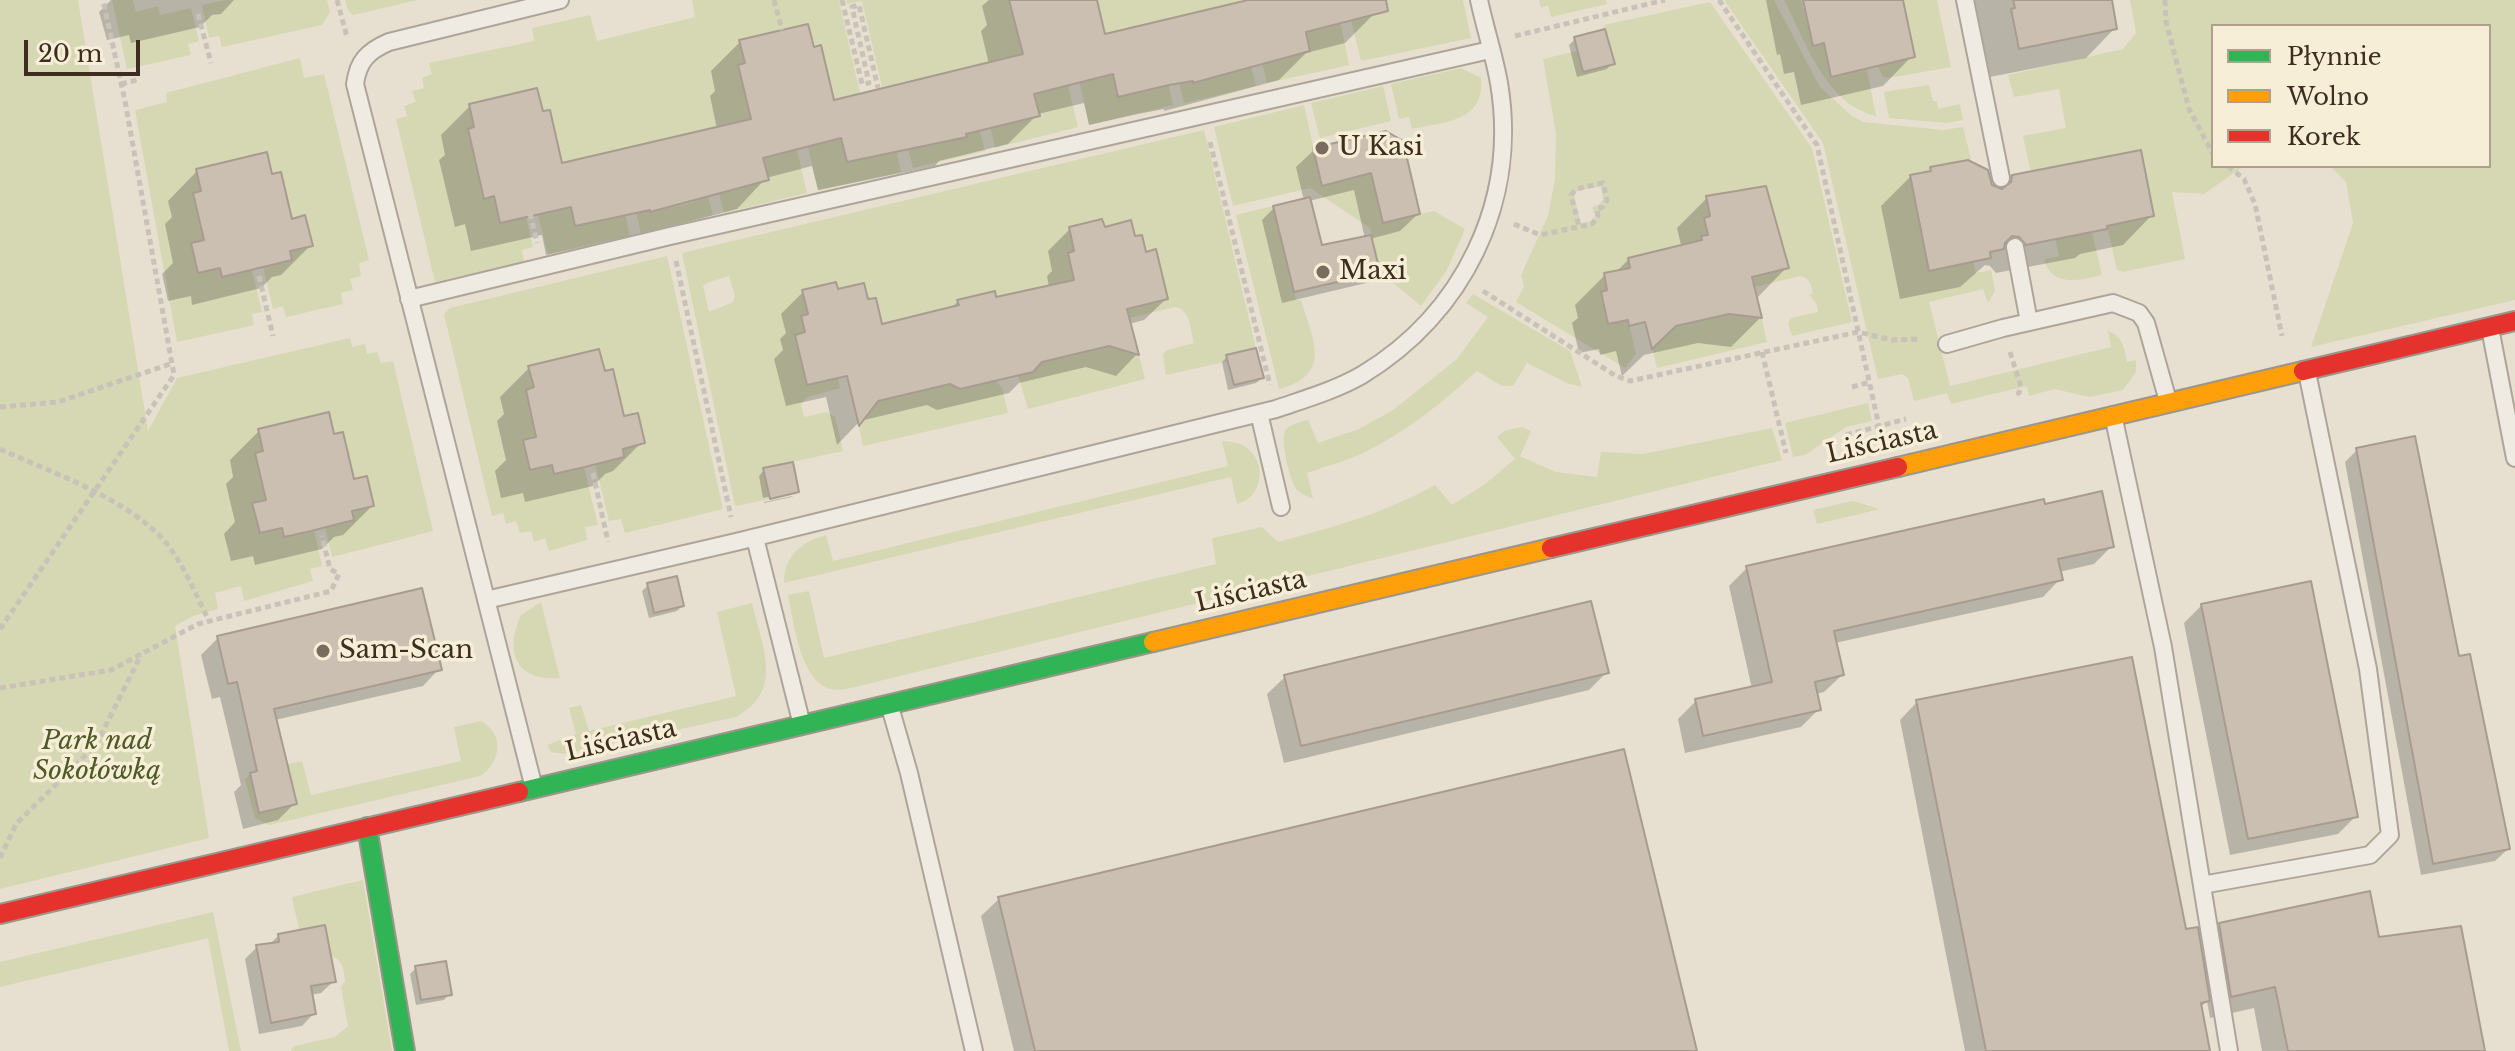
<!DOCTYPE html>
<html>
<head>
<meta charset="utf-8">
<style>
  body { margin:0 }
  #map { position:relative; width:2515px; height:1051px; overflow:hidden; background:#e7e0d1; font-family:"Libre Baskerville",serif }
  canvas { display:block }
  .legend { position:absolute; left:2211px; top:24px; width:280px; height:144px; box-sizing:border-box; background:#f7eed8; border:2px solid #ada18e; margin:0; padding:10px 14px; list-style:none; font-size:24px; color:#3d2e20 }
  .legend li { display:flex; align-items:center; gap:16px; height:40px }
  .legend b { width:40px; border:2px solid #ada18e }
  .scale { position:absolute; left:24px; top:40px; width:116px; height:36px; box-sizing:border-box; border:4px solid #3d2e20; border-top:0; padding-left:10px; font-size:24px; line-height:28px; white-space:nowrap; color:#3d2e20; -webkit-text-stroke:6px #f7eed8; paint-order:stroke }
</style>
</head>
<body>
<div id="map">
<canvas width="2515" height="1051"></canvas>
<ul class="legend">
<li><b style="height:10px;background:#30b455"></b>Płynnie</li>
<li><b style="height:10px;background:#ff9f0a"></b>Wolno</li>
<li><b style="height:10px;background:#e5322d"></b>Korek</li>
</ul>
<div class="scale">20 m</div>
</div>
<script>
const ctx = document.querySelector('canvas').getContext('2d');
ctx.lineJoin = 'round';
function paint(path, color) { ctx.fillStyle = color; ctx.fill(path, 'evenodd'); }
function trace(path, color, width, dash) { ctx.strokeStyle = color; ctx.lineWidth = width; ctx.lineCap = dash ? 'butt' : 'round'; ctx.setLineDash(dash || []); ctx.stroke(path); }
function write(font, color, halo, rows, align = 'center') {
  ctx.font = font + ' "Libre Baskerville",serif'; ctx.lineWidth = 7; ctx.setLineDash([]); ctx.textBaseline = 'middle'; ctx.strokeStyle = halo; ctx.fillStyle = color; for (const [text, x, y, turn = 0] of rows) {
    ctx.save(); ctx.translate(x, y); ctx.rotate((+turn || 0) * Math.PI / 180); ctx.textAlign = isNaN(turn) ? turn : align; if (halo) ctx.strokeText(text, 0, 0); ctx.fillText(text, 0, 0); ctx.restore();
  }
}
paint(new Path2D(`
  M0 0H78L148 431 177 378 350 338 352 347 365 344 367 354 377 352 381 363 393 361 433 531 332 557 325 527 354 519 352 511 374 506 367 476 354 479 343 432 334 434 329 412 259 429 263 451 255 453 266 500 252 503 260 533 282 528 284 537 314 530 322 566 310 569 313 581 244 601 241 586 215 593 218 609 193 616 175 626 209 838 0 889Z
  M112 0H133L136 12 158 6 160 15 191 8 199 41 188 44 191 55 127 69Z
  M225 0H327L330 12 322 25 222 47 219 36 209 38 202 5Z
  M345 0H418L353 15 348 10Z
  M692 0H841L839 1 860 93 834 99 808 24 739 40 745 63 738 65 751 119 562 163 543 111 469 104 474 127 468 129 484 198 494 196 500 223 526 217 533 247 522 250 524 262 435 282 396 119 407 116 404 106 416 102 412 91 424 88 422 78 432 74 429 63 534 41 532 28 590 15 597 41 695 17Z
  M846 0H1009L1023 54 942 73 916 86 914 79 882 87 862 1 847 4Z
  M1097 0H1248L1105 34Z
  M1373 0H1463L1471 38 1361 61 1351 20 1376 14Z
  M1539 0H1606L1607 4 1551 17 1548 5 1541 8Z
  M1724 0H1774L1820 87 1852 116 1863 122 1943 130 1963 127 1971 159 1930 167 1931 171 1910 175 1929 270 1973 262 1976 273 1991 270 1995 291 1988 303 1983 289 1929 302 1950 386 2111 347 2108 331C2123 336 2124 348 2127 362L2136 360V372L2123 390 2090 397 2054 389 2029 396 2027 386 1951 404 1947 393 1914 401 1908 378 1902 374 1878 379 1823 143Z
  M1784 0H1801L1814 46 1824 43 1831 76 1867 70 1876 116C1825 104 1806 42 1784 0Z
  M1903 0H1937L1951 67 1889 78 1883 77 1877 64Z
  M2130 0H2515V300L2311 347 2353 223 2346 182 2330 166H2489V26H2213V166H2244L2204 194 2172 192 2185 259 2123 272 2117 270 2107 226 2154 216 2141 151 2031 173 2023 136 2066 128 2059 89 2014 97 2008 75 2123 49 2136 33Z
  M1710 2 1812 148 1852 322 1792 336 1788 323 1791 318 1818 312 1817 305 1809 294H1813C1811 284 1810 278 1800 276L1755 287 1752 277 1789 268 1766 186 1739 192 1738 189 1706 196 1710 216 1704 219 1708 235 1701 236 1704 253 1650 252 1628 258 1630 268 1604 274 1607 290 1601 292 1608 324 1628 320 1636 354 1625 368 1516 302 1524 286 1521 275 1548 216 1555 180 1556 133 1543 59 1577 51 1583 72 1614 64 1604 25ZM1601 186 1603 199 1600 204 1592 207 1595 216 1591 221 1581 223 1574 196 1577 191Z
  M1340 20 1349 65 1267 83 1260 56 1310 51 1303 21Z
  M300 58 304 78 324 74 369 260 359 263 361 276 350 279 353 290 341 293 343 304 286 317 283 306 273 309 263 267 292 260 290 251 313 245 305 216 292 219 281 172 272 174 266 152 197 169 201 191 193 194 204 240 191 243 198 273 220 268 222 277 252 270 262 312 252 314 254 325 177 342 135 110 167 102 166 93Z
  M1249 58 1256 86 1184 103 1177 76 1191 73 1194 83 1237 72Z
  M1111 67 1119 97 1153 89 1167 78 1173 105 1089 125 1078 75Z
  M1461 68 1481 78C1485 122 1444 122 1412 129L1409 117 1399 119 1391 84Z
  M1066 77 1078 127 995 148 989 121 1039 115 1032 85Z
  M1929 85 1933 101H1937L1938 109 1960 104 1963 120 1947 123 1889 118 1884 92Z
  M1383 86 1391 121 1320 138 1311 103Z
  M1304 105 1322 186 1371 173 1383 223 1434 211 1465 229 1447 270 1421 306 1380 272 1370 228 1310 188 1233 206 1214 127Z
  M978 123 985 151 913 168 906 141 919 137 922 147 966 137 964 127Z
  M1204 130 1256 348 1226 355 1228 361 1166 375 1163 354 1167 350 1194 343C1190 329 1191 310 1175 307L1130 318 1128 309 1168 299 1156 250 1146 252 1142 235 1135 237 1131 220 1105 227 1102 219 1069 227 1074 251 1068 253 1075 286H1043L996 297 995 291 958 299 959 305 884 331 868 299 864 283 838 289 836 282 803 290 808 314 801 316 805 332 795 335 807 385 838 378 840 388 808 397 801 404 804 417 827 412 835 417 843 451 764 468 770 499 735 506 682 253ZM729 276 735 296 733 302 709 312 703 286 709 282Z
  M840 132 895 143 901 172 818 191 806 139Z
  M795 142 807 193 724 213 717 186 733 189 768 180 761 150Z
  M706 188 713 215 641 233 634 205 648 202 651 212 695 202 693 192Z
  M568 196 576 226 611 218 624 208 630 237 548 255 535 204Z
  M1273 206 1296 300H1301C1313 340 1333 375 1279 389L1236 215Z
  M2092 232 2102 275C2081 280 2051 288 2044 259L2059 256 2055 239Z
  M667 256 723 509 625 533 621 519 609 521 595 464 624 457 623 449 644 442 638 413 624 416 613 369 605 371 599 350 529 366 534 387 526 390 536 437 524 440 530 470 552 465 584 467 598 525 585 527 587 540 549 551 545 538 534 542 531 531 520 533 516 521 506 524 503 513 492 516 444 314 450 308Z
  M1473 294 1570 351 1582 387 1567 383 1527 363 1513 386H1502L1477 371C1443 402 1406 432 1365 452 1347 461 1326 466 1307 473L1313 499C1307 496 1301 494 1296 489 1290 481 1280 439 1285 431 1289 424 1301 422 1308 420L1318 443 1359 429 1393 410 1457 359 1488 317 1466 303Z
  M1721 298 1742 316 1761 315 1767 342 1657 368 1650 341 1663 338 1669 328 1725 315Z
  M1097 330 1119 349 1137 347 1145 379 1028 409 1018 375 1038 362 1101 348Z
  M996 381 1002 388 1008 413 863 446 856 413 869 411 876 400 951 383 961 389Z
  M1868 403 1872 421 1846 427 1805 455 1793 457 1785 423Z
  M1522 427 1531 431 1520 456 1556 472 1597 477 1601 452 1643 454 1772 428 1782 460 855 687C849 688 842 690 836 690 800 687 794 622 788 595L809 591 824 658 1216 564 1212 538 1262 527 1278 542C1337 526 1380 515 1435 485L1452 505 1485 484 1515 459 1497 437 1504 431Z
  M1222 441C1230 442 1240 442 1247 448 1268 464 1262 498 1237 504L1231 477 784 583C784 556 801 542 826 535L833 561 1228 466Z
  M1853 501 1880 509 1817 524 1813 510Z
  M541 602 560 678C516 682 504 652 521 615Z
  M752 603C762 647 785 690 736 717L564 754 551 752 547 745 576 734 569 708 581 705 589 731 736 696 717 612Z
  M481 721C505 734 501 763 480 776L269 825 255 818 245 780 250 773 260 813 297 804 287 764 302 761 311 795 461 761 454 727Z
  M363 880 392 1051H291L294 1046 335 1037 348 1026 341 987 345 981C344 970 343 959 331 956L325 925 299 930 292 897Z
  M213 912 241 1051H229L208 938 0 987V962Z`), '#d6d7b3');
paint(new Path2D(`
  M111 0H234L221 14 212 15 200 27 131 43 129 35 107 40 99 12Z
  M989 0H1095L1103 37 1255 0H1371L1374 14 1345 43 1306 53 1279 80 1164 111V109L1138 114 1089 125 1084 103 1038 114 1008 144 939 161 935 166 818 190 812 166 766 178 737 209 621 240V238L546 255 542 235 471 251 465 224 455 227 439 160 445 155 441 135 470 106 560 166 717 129 710 96 715 91 711 71 740 42 832 102 989 64 981 31 987 25 982 6Z
  M1766 0H1901L1912 56 1883 86 1801 105 1794 72 1784 74 1780 54 1777 55Z
  M1974 0H2109L2115 28 2086 58 1990 77Z
  M1575 39 1612 63 1607 69 1577 77 1569 45Z
  M1386 133 1418 214 1400 231 1370 239 1378 271 1366 283 1282 303 1262 220 1274 208 1304 201 1296 167 1314 150ZM1354 190 1365 239 1320 248 1309 201Z
  M1931 169 1999 190 2013 177 2152 215 2123 245 2080 254 2075 258 1996 273 1990 266 1985 265 1960 287 1900 299 1881 206 1910 177 1926 174Z
  M197 171 271 176 291 221 311 245 281 275 272 277 261 288 192 305 191 296 168 301 162 274 173 263 165 224 172 217 168 201Z
  M1707 198 1786 268 1757 298 1760 318 1731 347 1698 343 1644 355 1622 376 1616 351 1600 355 1599 349 1579 353 1572 323 1578 318 1575 305 1605 275 1615 273 1629 259 1678 248 1681 245 1677 228Z
  M1070 229H1103L1134 239 1144 254 1166 299 1144 320 1129 324 1137 354 1116 376 1086 367 1019 383 1009 393 937 410 927 405 860 421 837 445 826 397 786 406 774 359 783 350 780 339 786 333 781 314 803 292H836L867 301 881 327 950 310 958 301 995 299 1049 287 1047 276 1052 271 1048 251Z
  M1227 357 1262 378 1256 383 1228 390 1222 362Z
  M529 368 603 373 623 418 642 442 613 471 605 474 593 486 525 502 523 493 501 498 495 471 506 460 497 421 504 414 500 397Z
  M259 431 333 436 353 481 372 506 343 535 334 537 322 549 255 565 253 556 231 561 224 534 235 522 226 484 233 477 230 460Z
  M2357 450 2457 659 2508 849 2495 861 2421 875 2345 462Z
  M764 470 797 492 794 495V491L763 498 759 476Z
  M793 496 792 497 764 503V502Z
  M2044 506 2112 546 2094 564 2059 572 2060 579 2043 597 1835 643 1842 675 1824 692 1816 694 1819 709 1801 727 1685 753 1678 719 1696 701 1752 689 1729 586 1747 568Z
  M648 585 682 606 677 611 649 618 642 591Z
  M2202 605 2356 816 2338 834 2230 855 2184 623Z
  M218 638 439 669 423 686 275 720 295 803 278 820 243 829 234 792 241 785 220 697 212 699 201 655Z
  M1606 673 1589 690 1284 763 1267 694 1285 677Z
  M1917 702 2199 946 2220 924 2377 939 2483 1051H2262L2254 1008 2210 1018 2207 1001 2200 1008 2208 1051H1965L1900 720Z
  M999 899 1695 1051H1014L981 916Z
  M279 935 334 981 321 993 311 995 314 1013 302 1026 259 1034 245 959 257 947 269 945Z
  M416 968 449 994 444 1000 416 1005 410 974Z`), '#0003');
const building = new Path2D(`
  M1009 0H1097L1105 34 1248 0H1386L1388 11 1306 32 1310 51 1193 83V81L1169 85 1118 97 1113 74 1034 94 1040 116 966 134 967 137 847 162 841 138 763 158 769 180 650 212V210L575 226 571 207 500 223 494 196 484 199 468 129 474 127 469 104 537 88 543 111 550 110 562 163 751 119 738 65 745 63 739 40 808 24 814 47 821 45 834 100 1023 54Z
  M1803 0H1903L1915 57 1831 77 1824 43 1813 46Z
  M2013 0H2112L2117 29 2019 49 2011 9 2015 8Z
  M1605 29 1615 64 1583 72 1574 37Z
  M1386 131 1403 141 1420 214 1383 223 1371 173 1322 186 1313 148Z
  M2141 150 2154 216 2107 226V229L2026 245 2019 237 2012 236 2005 243 2004 249 1990 252 1991 258 1929 271 1910 175 1931 171 1930 167 1968 160 1988 170 1992 185 2002 189 2011 182 2012 175Z
  M267 152 272 174 281 172 292 219 305 215 313 246 290 251 292 260 263 267 222 277 220 268 198 273 191 243 204 240 193 193 201 191 196 169Z
  M1766 186 1789 268 1752 277 1762 318 1729 314 1676 326 1652 349 1645 322 1629 326 1628 320 1608 324 1601 292 1607 290 1604 273 1630 268 1628 258 1702 240 1701 236 1708 235 1704 218 1710 216 1706 196Z
  M1310 197 1322 245 1371 235 1380 272 1294 292 1273 206Z
  M1102 219 1105 227 1131 220 1135 236 1142 235 1146 252 1156 249 1168 299 1127 309 1139 355 1109 346 1042 362 1033 372 960 389 950 384 878 401 859 426 847 376 807 385 795 335 805 332 801 316 808 314 802 290 836 282 838 289 864 283 868 299 876 298 882 324 959 305 957 300 995 291 996 297 1074 280 1068 253 1074 251 1069 227Z
  M1256 348 1264 378 1234 385 1226 355Z
  M599 349 605 371 613 369 624 416 638 413 645 443 623 449 624 457 585 467 554 474 552 465 530 470 523 440 536 437 526 390 534 387 528 366Z
  M329 412 334 434 343 432 354 479 367 476 374 506 352 511 354 520 311 531 284 537 282 528 260 533 252 503 266 500 255 453 263 451 258 429Z
  M2415 436 2459 656 2470 654 2510 849 2433 864 2356 448Z
  M793 462 799 492 770 499 763 468Z
  M2102 491 2114 547 2058 559 2063 580 1834 631 1844 675 1815 682 1821 710 1703 736 1695 699 1772 682 1746 566 2044 499 2045 504Z
  M677 576 684 606 654 613 647 583Z
  M2311 581 2358 817 2248 839 2201 604Z
  M422 588 442 670 274 709 297 804 259 813 250 773 257 771 237 682 228 684 217 636Z
  M1591 601 1609 673 1301 746 1284 675Z
  M2132 657 2186 929 2198 927 2210 1001 2201 1003 2210 1051H1986L1916 700Z
  M1624 749 1697 1051H1035L998 897Z
  M2370 891 2379 937 2461 926 2485 1051H2288L2275 987 2231 997 2219 923Z
  M325 925 336 982 311 986 316 1014 271 1023 256 945 279 942 278 934Z
  M446 961 452 995 421 1000 415 966Z`);
paint(building, '#cbbfb2');
trace(building, '#a89c90', 2);
const lane = new Path2D(`
  M1965 0 2001 178
  M2015 247 2029 322
  M409 299 670 236 1490 50
  M2490 328 2515 458
  M1947 344 2003 328 2113 303 2139 313 2146 323 2168 401
  M1259 413 1281 507
  M2113 415 2163 647 2229 1051
  M755 538 802 725
  M486 600 736 542 1276 409C1305 399 1336 390 1362 375 1463 314 1519 202 1499 83 1494 55 1485 28 1479 0
  M890 707 909 773 974 1051
  M534 788 355 84C358 61 368 51 389 42L560 0
  M2202 885 2370 855 2390 835 2368 669 2307 372`);
const fast = new Path2D(`
  M519 792 1153 642
  M367 827 405 1051`);
const slow = new Path2D(`
  M1898 467 2303 371
  M1153 642 1551 548`);
const jam = new Path2D(`
  M2303 371 2515 321
  M1551 548 1898 467
  M0 914 519 792`);
trace(lane, '#ada599', 20);
trace(fast, '#9c958a', 22);
trace(slow, '#9c958a', 22);
trace(jam, '#9c958a', 22);
trace(new Path2D(`
  M337 0 347 37
  M774 0 782 30
  M842 0 862 84 869 83 852 7 859 5 878 88
  M1719 0 1817 145 1879 426
  M2165 0 2166 22 2189 109 2213 154
  M198 14 211 63
  M1515 36 1665 0
  M121 84 137 80
  M1210 142 1270 385
  M2228 166 2244 179 2255 204 2282 336
  M530 213 537 243
  M1514 224 1540 235 1592 224 1598 216 1597 209 1603 207 1607 200 1603 183 1576 189 1571 195 1579 226
  M676 261 731 517
  M259 276 273 336
  M1483 291 1616 376 1630 381 1858 332 1892 340 1921 339
  M1762 352 1786 453
  M2010 352 2021 387 2019 393 2013 395
  M1852 387 1870 382
  M0 407 58 402 173 363
  M1846 435 1906 419
  M0 449C52 473 130 499 167 544 185 567 196 595 209 621
  M593 473 608 542
  M0 629 174 375 125 101 103 0
  M0 688 111 670 198 624 331 591 339 574 330 569 322 536
  M0 858 16 824 96 745 141 655`), '#c8c2b9', 5, [6, 4]);
trace(lane, '#efebe3', 16);
trace(fast, '#30b455', 18);
trace(slow, '#ff9f0a', 18);
trace(jam, '#e5322d', 18);
for (const [x, y, r, color] of [
  [1322,148,8,"#786c5e"],
  [1323,272,8,"#786c5e"],
  [323,651,8,"#786c5e"]
]) { const dot = new Path2D(); dot.arc(x, y, r, 0, 2 * Math.PI); ctx.fillStyle = color; ctx.fill(dot); trace(dot, '#f7eed8', 3); }
write('26px', '#3d2e20', '#f7eed8', [
  ["U Kasi",1338,148],
  ["Maxi",1339,272],
  ["Sam-Scan",339,651]
], 'left');
write('26px', '#3d2e20', '#f7eed8', [
  ["Liściasta",1882,443,-13],
  ["Liściasta",1251,592,-13],
  ["Liściasta",621,741,-13]
]);
write('italic 26px', '#4d5a26', '#f7eed8', [
  ["Park nad",97,742],
  ["Sokołówką",97,772]
]);
</script>
</body>
</html>
